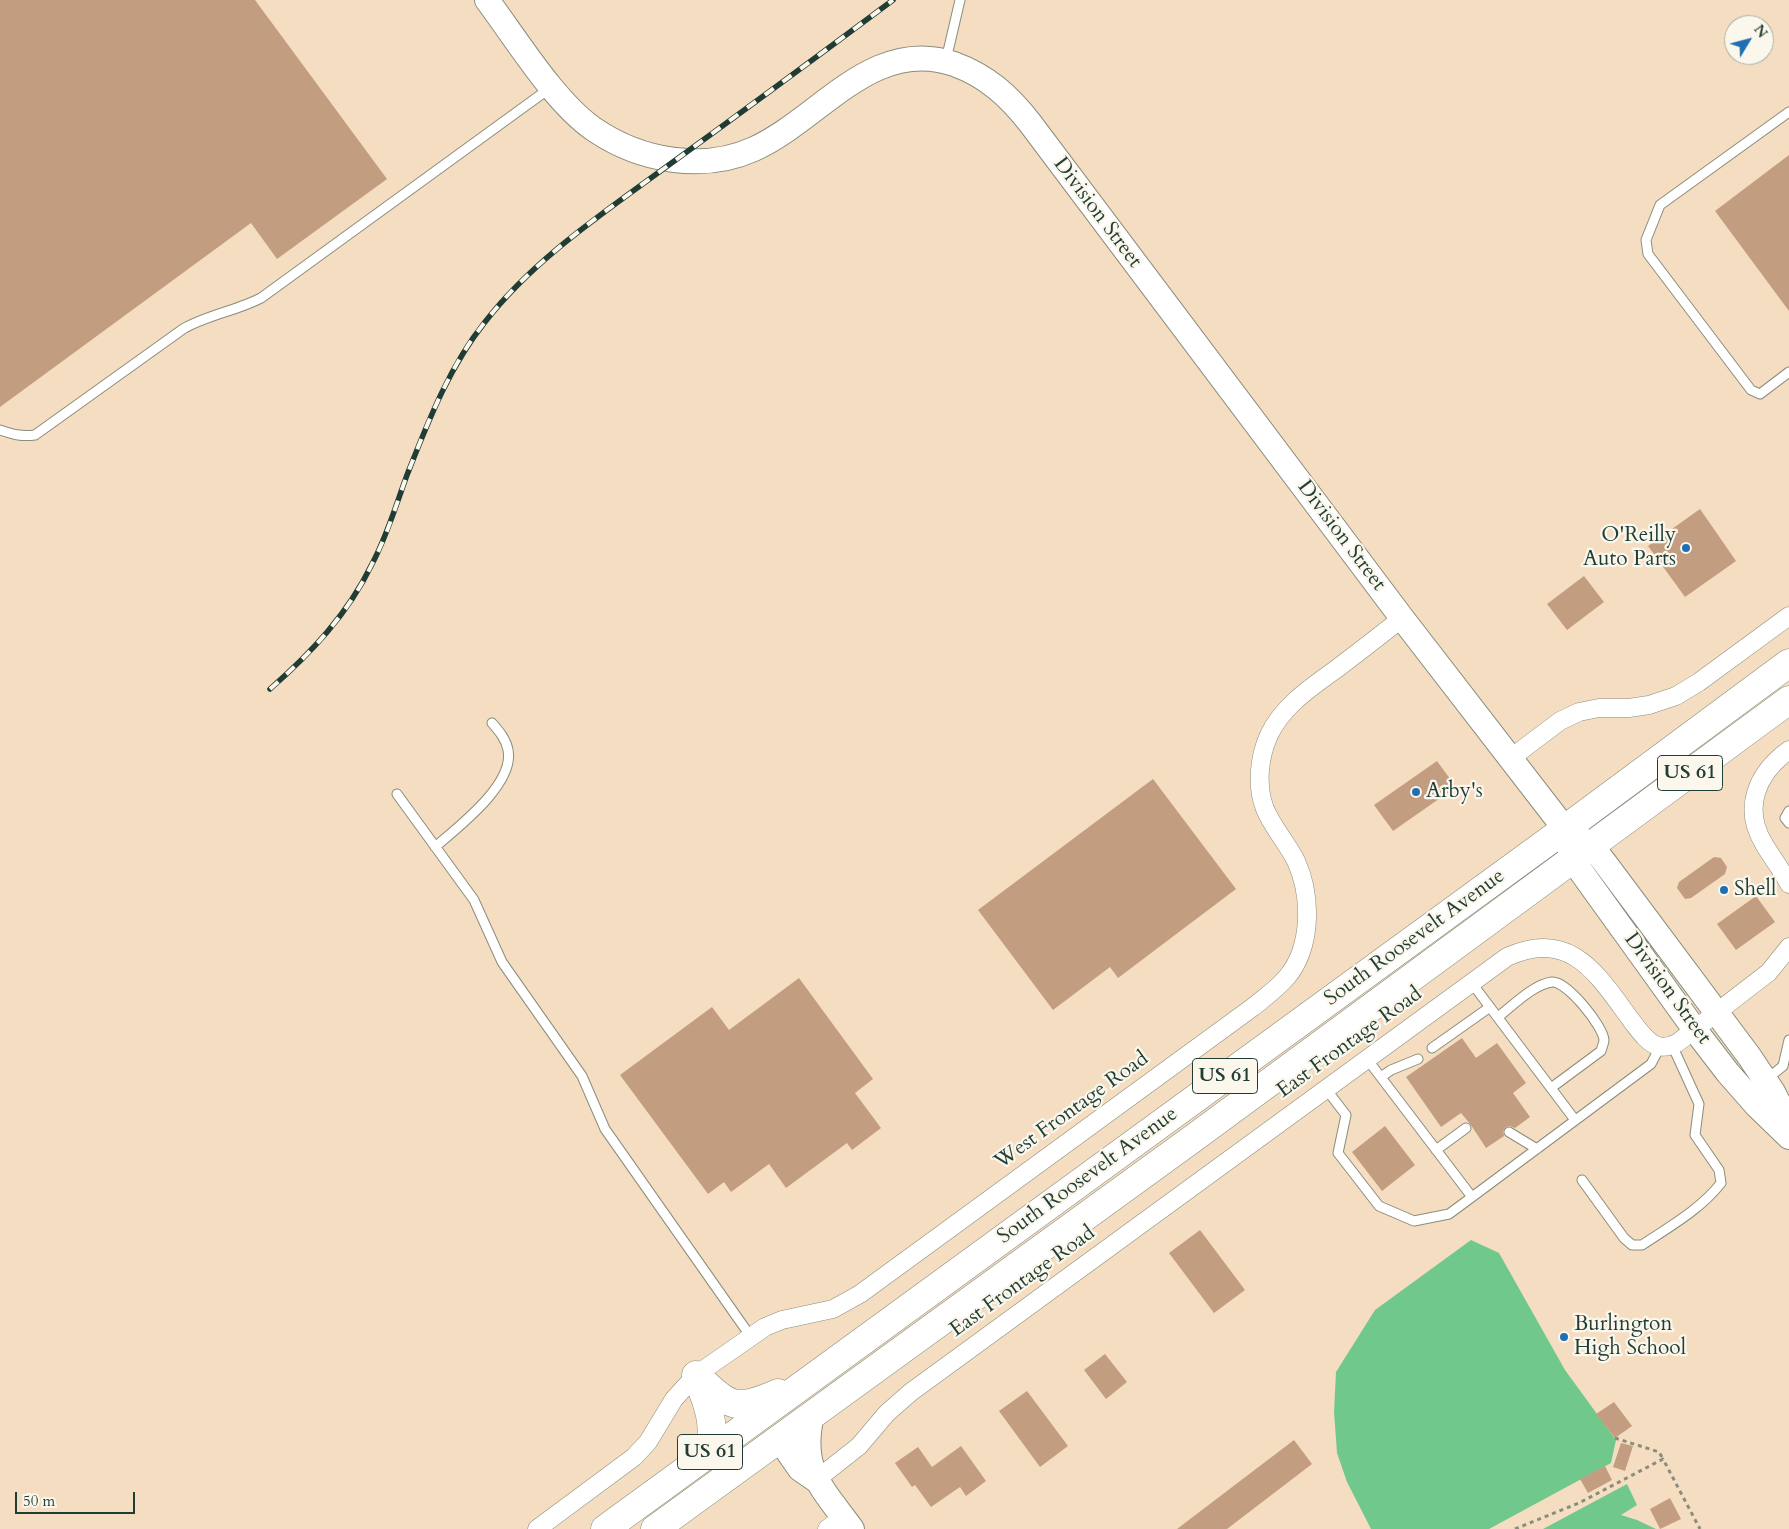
<!DOCTYPE html>
<html>
<head>
<meta charset="utf-8">
<style>
  body { margin:0 }
  #map { position:relative; width:1789px; height:1529px; overflow:hidden; background:#f5ddc2; font-family:Cardo,serif }
  canvas { display:block }
  .north { position:absolute; left:1724px; top:15px; width:50px; height:50px; box-sizing:border-box; background:#fbf7ec; border:1px solid #a3ada2; border-radius:50%; rotate:53deg; font-size:14px; font-weight:700; line-height:20px; text-align:center; color:#1f3d34 }
  .north::after { content:''; display:block; margin:auto; width:18px; height:22px; background:#1f6fb2; clip-path:polygon(50% 0,100% 100%,50% 72%,0 100%) }
  .scale { position:absolute; left:15px; top:1492px; width:120px; height:22px; box-sizing:border-box; border:2px solid #1f3d34; border-top:0; padding-left:6px; font-size:15px; line-height:18px; white-space:nowrap; color:#1f3d34; -webkit-text-stroke:4px #fbf7ec; paint-order:stroke }
</style>
</head>
<body>
<div id="map">
<canvas width="1789" height="1529"></canvas>
<div class="north">N</div>
<div class="scale">50 m</div>
</div>
<script>
const ctx = document.querySelector('canvas').getContext('2d');
ctx.lineJoin = 'round';
function paint(path, color) { ctx.fillStyle = color; ctx.fill(path, 'evenodd'); }
function trace(path, color, width, dash) { ctx.strokeStyle = color; ctx.lineWidth = width; ctx.lineCap = dash ? 'butt' : 'round'; ctx.setLineDash(dash || []); ctx.stroke(path); }
function write(font, color, halo, rows, align = 'center') {
  ctx.font = font + ' Cardo,serif'; ctx.lineWidth = 4.5; ctx.setLineDash([]); ctx.textBaseline = 'middle'; ctx.strokeStyle = halo; ctx.fillStyle = color; for (const [text, x, y, turn = 0] of rows) {
    ctx.save(); ctx.translate(x, y); ctx.rotate((+turn || 0) * Math.PI / 180); ctx.textAlign = isNaN(turn) ? turn : align; if (halo) ctx.strokeText(text, 0, 0); ctx.fillText(text, 0, 0); ctx.restore();
  }
}
paint(new Path2D(`
  M1471 1240 1499 1253 1565 1370 1616 1440 1611 1463 1489 1529H1371L1347 1482 1337 1453 1334 1412 1336 1372 1375 1310Z
  M1627 1484 1637 1505 1621 1515 1637 1520 1656 1529H1543Z`), '#71c88d');
paint(new Path2D(`
  M0 0H255L387 179 277 259 251 223 0 407Z
  M1789 155V311L1715 211Z
  M1700 509 1736 561 1685 597 1648 546Z
  M1584 576 1604 602 1567 630 1547 604Z
  M1437 761 1456 787 1393 831 1374 805Z
  M1153 779 1236 889 1118 978 1110 967 1053 1010 978 910Z
  M1714 857 1721 858 1727 867 1725 874 1691 898 1685 899 1677 888 1679 882Z
  M1756 896 1775 922 1736 950 1717 924Z
  M799 978 873 1079 855 1093 881 1128 852 1150 847 1143 786 1188 769 1164 731 1192 724 1182 708 1194 620 1075 712 1007 729 1030Z
  M1462 1038 1476 1058 1497 1043 1526 1083 1513 1093 1530 1117 1515 1128 1510 1126 1506 1127 1503 1131 1504 1136 1486 1148 1471 1125 1461 1113 1441 1127 1406 1077Z
  M1385 1126 1415 1165 1382 1191 1352 1152Z
  M1200 1230 1245 1290 1214 1313 1169 1253Z
  M1105 1354 1127 1382 1106 1399 1084 1370Z
  M1027 1391 1068 1446 1040 1467 999 1411Z
  M1614 1402 1632 1426 1615 1438 1596 1414Z
  M1294 1440 1312 1464 1227 1529H1177Z
  M1621 1443 1633 1446 1625 1471 1613 1467Z
  M961 1446 986 1481 966 1496 960 1487 931 1507 915 1485 912 1487 895 1463 918 1447 932 1467Z
  M1605 1466 1612 1480 1588 1493 1580 1479Z
  M1670 1498 1681 1519 1660 1529 1650 1509Z`), '#c39d7f');
const lane = new Path2D(`
  M946 60 960 0
  M1789 112 1660 205 1646 240 1648 254 1751 390 1760 394 1789 372
  M0 430C12 434 21 437 35 435L183 329C207 315 236 311 261 298L550 88
  M397 794 474 900 502 962 582 1076 605 1129 751 1337
  M1789 811 1785 818 1789 823
  M435 847C458 827 515 784 508 750 506 739 499 731 492 723
  M1471 982 1575 1120
  M1498 1017C1512 1006 1534 984 1552 982 1567 981 1603 1026 1604 1040 1604 1043 1602 1047 1601 1051L1551 1088
  M1432 1048 1490 1007
  M1367 1059 1472 1197 1651 1064 1660 1047
  M1381 1077 1391 1070 1418 1059
  M1767 1079 1783 1066 1789 1040
  M1326 1089 1346 1115 1338 1153 1379 1206 1414 1221 1449 1214 1472 1197
  M1509 1132 1537 1149
  M1436 1150 1466 1128
  M1582 1180 1624 1238 1632 1245H1642C1669 1227 1701 1209 1721 1183L1719 1170 1695 1135 1699 1104 1672 1045`);
const street = new Path2D(`
  M1789 750C1757 773 1742 808 1764 844 1772 858 1782 870 1789 884
  M1511 758 1560 721 1579 712 1599 708H1629L1649 705 1676 696 1699 682 1789 616
  M816 1480 859 1446 887 1413 911 1392 1507 957C1571 928 1597 974 1631 1020 1638 1029 1647 1043 1658 1046 1665 1048 1671 1046 1677 1043L1769 972 1789 947
  M537 1529 634 1457 648 1442 674 1399 696 1375 765 1327 782 1320 833 1309 860 1294 1253 1007C1264 998 1277 989 1287 977 1312 947 1312 896 1296 861 1287 843 1273 828 1265 809 1256 786 1259 757 1269 735 1283 705 1313 686 1339 667 1360 651 1381 635 1402 618
  M827 1529 843 1517`);
const secondary = new Path2D(`
  M487 0C517 40 555 103 595 130 641 161 703 172 754 149 820 119 873 36 954 64 987 76 1009 96 1030 123L1402 618 1565 829 1591 845 1605 863 1749 1056 1773 1092 1789 1123
  M1568 842 1572 859 1695 1030 1728 1073 1757 1106 1789 1137
  M812 1415C799 1469 822 1488 852 1529
  M779 1439 800 1469 816 1480`);
const highway = new Path2D(`
  M696 1375C730 1407 734 1412 778 1393
  M698 1379C708 1404 717 1427 708 1454
  M605 1529 1565 829 1789 663
  M655 1529 1195 1137 1789 700`);
trace(lane, '#8a8d7b', 11);
trace(street, '#8a8d7b', 19);
trace(secondary, '#8a8d7b', 26);
trace(highway, '#8a8d7b', 29);
trace(new Path2D(`
  M1615 1438 1659 1452 1663 1459
  M1515 1529 1579 1503 1663 1459 1700 1529`), '#8a8d7b', 3, [4, 4]);
trace(lane, '#fff', 9);
trace(street, '#fff', 18);
trace(secondary, '#fff', 24);
trace(highway, '#fff', 28);
const rail = new Path2D(`
  M270 689C311 653 348 614 372 564 387 536 396 505 407 475 428 422 449 367 485 322 534 259 602 214 666 167 742 112 818 56 893 0`);
trace(rail, '#1f3d34', 5.5);
trace(rail, '#fbf7ec', 4, [11]);
for (const [x, y, r, color] of [
  [1686,548,5,"#1f6fb2"],
  [1416,792,5,"#1f6fb2"],
  [1724,890,5,"#1f6fb2"],
  [1564,1337,5,"#1f6fb2"]
]) { const dot = new Path2D(); dot.arc(x, y, r, 0, 2 * Math.PI); ctx.fillStyle = color; ctx.fill(dot); trace(dot, '#fbf7ec', 2); }
for (const [x, y, w] of [
  [1690,773,65],
  [1225,1076,65],
  [710,1452,65]
]) { const box = new Path2D(); box.roundRect(x - w / 2, y - 17.5, w, 35, 4); ctx.fillStyle = '#fbf7ec'; ctx.fill(box); trace(box, '#1f3d34', 1); }
write('bold 20px', '#1f3d34', null, [
  ["US 61",1690,773],
  ["US 61",1225,1076],
  ["US 61",710,1452]
]);
write('21px', '#1f3d34', '#fbf7ec', [
  ["Division Street",1097,213,53],
  ["Division Street",1341,536,53],
  ["South Roosevelt Avenue",1415,938,-36],
  ["Division Street",1667,989,54],
  ["East Frontage Road",1350,1043,-36],
  ["West Frontage Road",1072,1111,-36],
  ["South Roosevelt Avenue",1088,1176,-36],
  ["East Frontage Road",1023,1282,-36]
]);
write('21px', '#1f3d34', '#fbf7ec', [
  ["O'Reilly",1676,536,"right"],
  ["Auto Parts",1676,560,"right"],
  ["Arby's",1426,792],
  ["Shell",1734,890],
  ["Burlington",1574,1325],
  ["High School",1574,1349]
], 'left');
</script>
</body>
</html>
